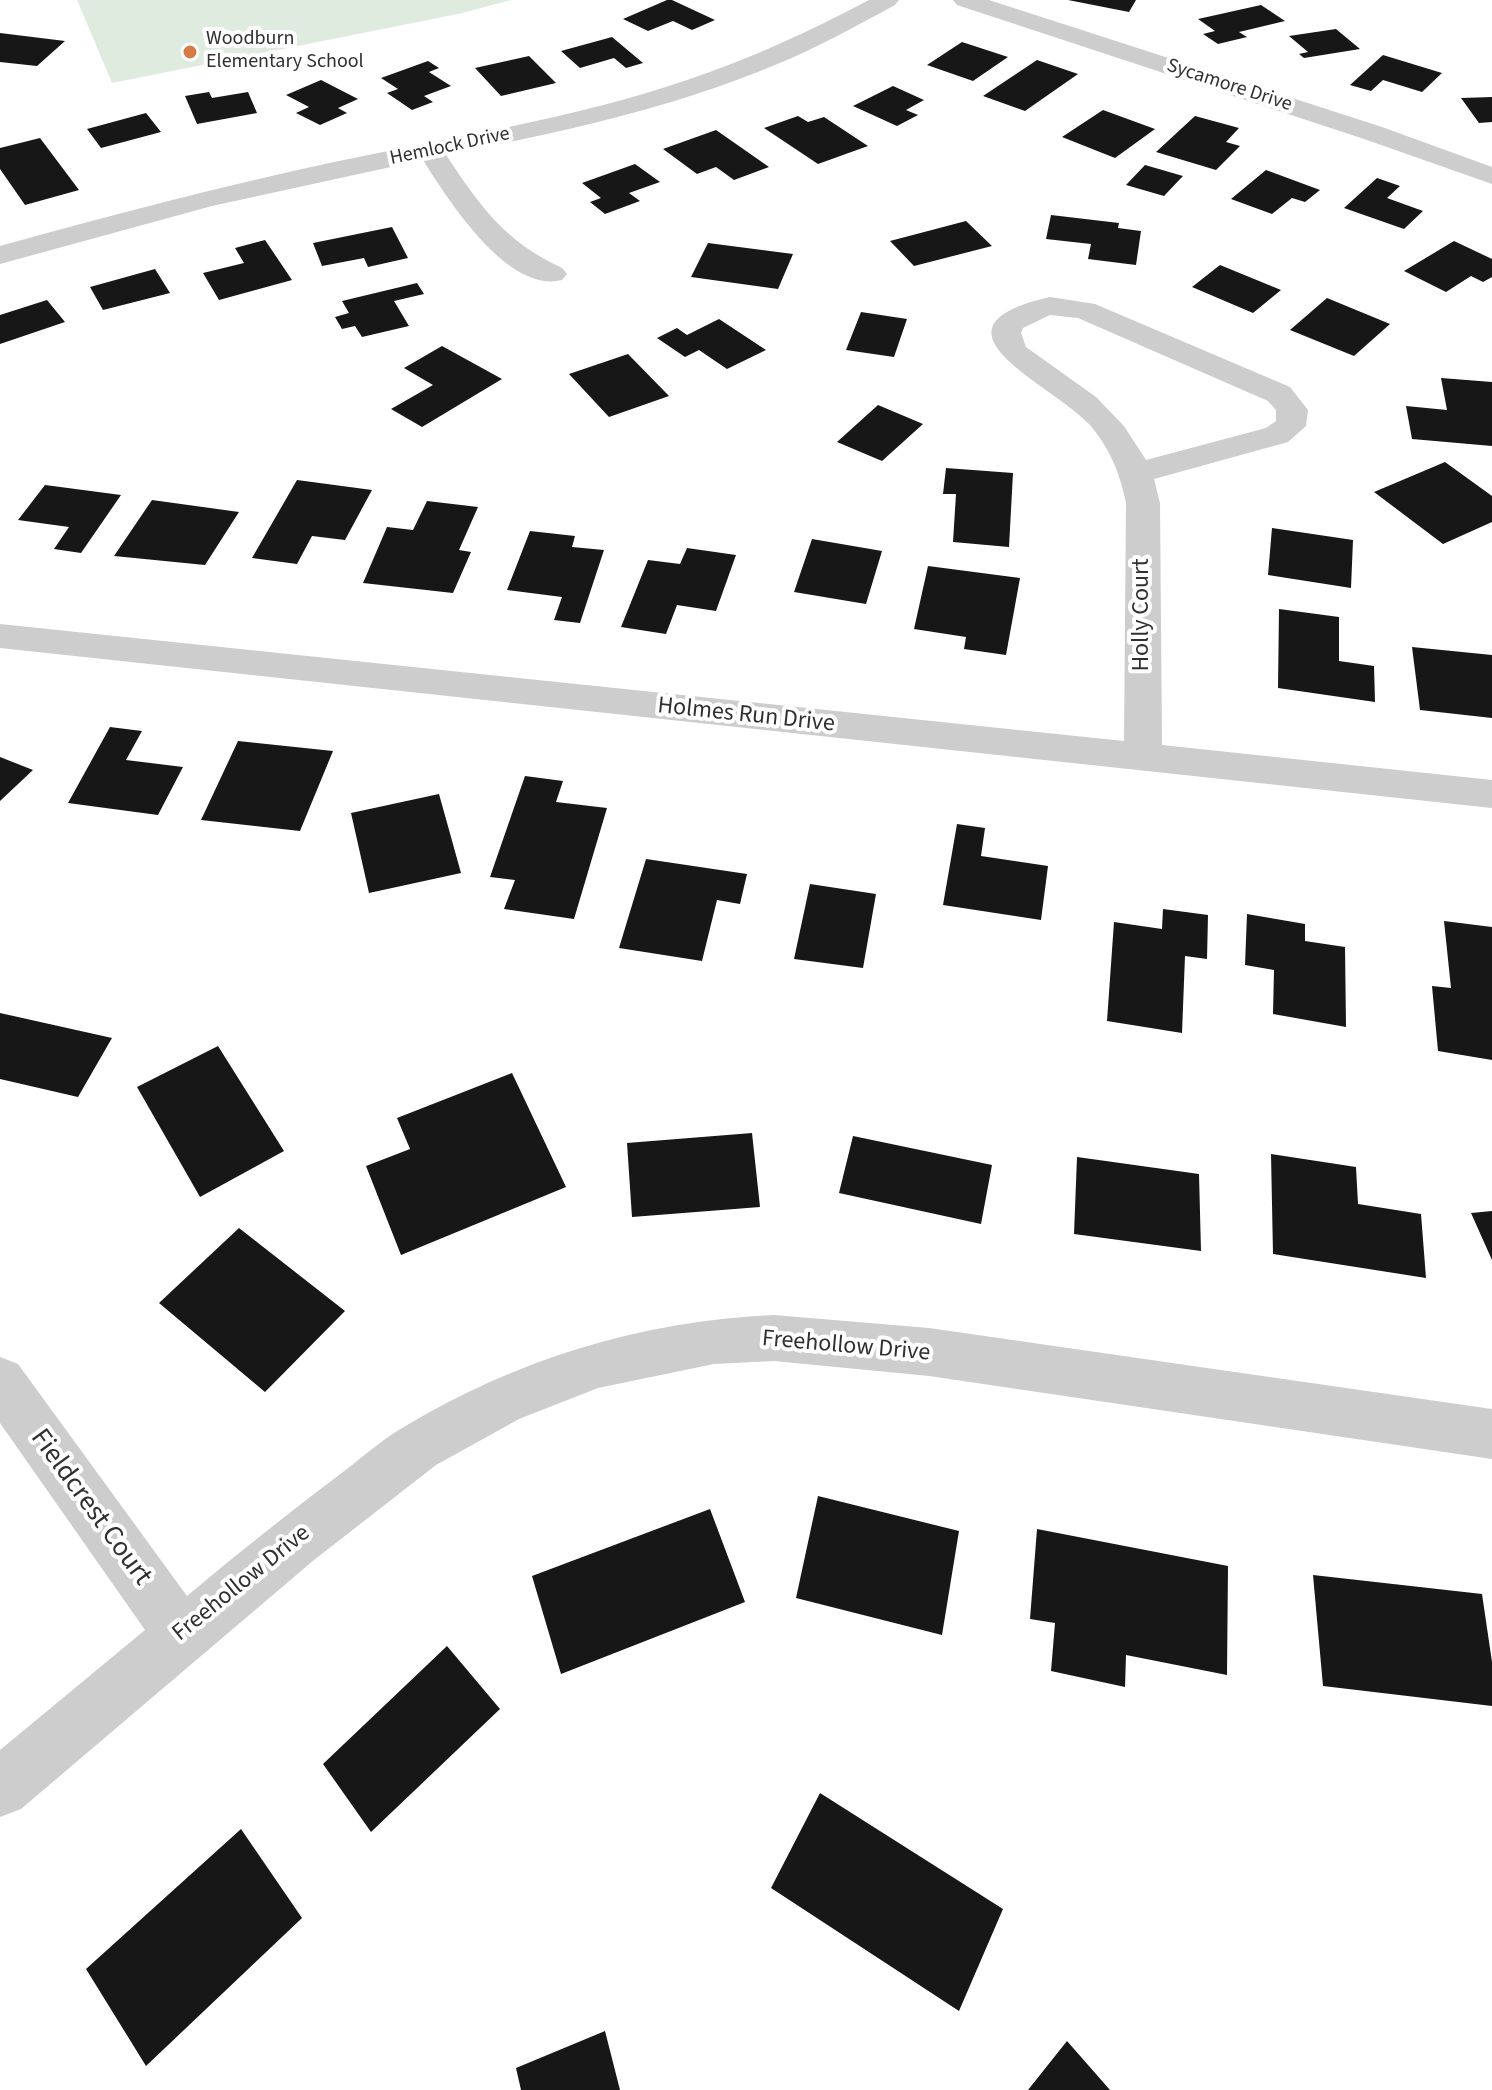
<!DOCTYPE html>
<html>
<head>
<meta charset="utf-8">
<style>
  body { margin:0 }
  canvas { display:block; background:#fff }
</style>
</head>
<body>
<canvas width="1492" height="2090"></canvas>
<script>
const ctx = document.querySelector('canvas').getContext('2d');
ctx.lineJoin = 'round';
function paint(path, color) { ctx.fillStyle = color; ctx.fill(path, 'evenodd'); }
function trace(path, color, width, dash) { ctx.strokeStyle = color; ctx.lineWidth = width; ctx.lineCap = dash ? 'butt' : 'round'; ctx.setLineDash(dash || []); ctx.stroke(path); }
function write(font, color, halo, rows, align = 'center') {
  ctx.font = font + ' "Source Sans 3",sans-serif'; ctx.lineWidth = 8; ctx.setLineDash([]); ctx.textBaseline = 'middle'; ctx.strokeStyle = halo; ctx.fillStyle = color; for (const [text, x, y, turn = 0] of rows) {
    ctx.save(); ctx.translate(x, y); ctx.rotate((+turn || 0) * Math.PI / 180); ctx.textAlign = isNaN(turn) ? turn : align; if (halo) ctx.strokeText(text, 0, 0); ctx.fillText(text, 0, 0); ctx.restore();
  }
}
paint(new Path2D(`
  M77 0H511L458 14 112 83Z`), '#e0ebdf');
paint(new Path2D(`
  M667 0H672L715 20 692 30 673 21 648 31 623 19Z
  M1068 0H1136L1129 12Z
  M1261 5 1285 21 1239 32 1247 37 1218 44 1203 34 1215 31 1198 19Z
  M1336 29 1360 49 1304 58 1299 54 1308 52 1289 36Z
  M0 33 65 41 37 66 0 62Z
  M612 37 643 63 626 68 614 58 580 68 561 51Z
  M962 42 1008 57 973 81 927 65Z
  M1383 55 1442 73 1422 92 1383 80 1371 91 1350 85Z
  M529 56 556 83 501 96 475 68Z
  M1037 60 1078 74 1025 111 983 96Z
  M428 61 439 68 429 72 451 86 424 96 433 102 412 110 387 93 398 89 381 78Z
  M321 80 358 99 338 108 347 113 320 125 296 113 309 107 286 95Z
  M893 86 924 100 906 110 918 115 897 126 853 106Z
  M209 92 212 98 248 92 257 113 197 124 185 96Z
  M1492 97V122L1479 123 1461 98Z
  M1103 110 1155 129 1115 158 1062 137Z
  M146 113 161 132 101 148 87 129Z
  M798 116 808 122 824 117 868 146 818 164 764 128Z
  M1195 116 1239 128 1226 142 1240 146 1216 170 1156 152Z
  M716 130 769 167 734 180 716 167 697 174 663 149Z
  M40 138 79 190 25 205 0 169V148Z
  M635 164 660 182 629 193 640 201 605 214 590 202 601 198 582 183Z
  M1145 165 1183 176 1164 196 1126 185Z
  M1266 170 1320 190 1305 202 1292 198 1272 214 1231 199Z
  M1377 178 1400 186 1387 198 1423 211 1404 229 1344 208Z
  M1051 215 1119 223 1118 228 1141 231 1136 265 1088 259 1091 244 1046 239Z
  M966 221 992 246 914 266 890 241Z
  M392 227 408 258 368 267 364 258 322 266 313 243Z
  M265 240 292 280 219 300 203 273 244 263 235 248Z
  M1454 241 1492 259V277L1483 282 1471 276 1446 292 1404 271Z
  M708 243 793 254 778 289 691 277Z
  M1220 265 1281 290 1253 313 1192 287Z
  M155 269 170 293 103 310 90 287Z
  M417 283 424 294 394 301 409 326 362 337 355 326 342 329 335 317 349 313 342 301Z
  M1327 298 1390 324 1354 356 1290 330Z
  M47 300 65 322 0 344V315Z
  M861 312 907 319 894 357 846 350Z
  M719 319 766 350 727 369 699 350 685 357 657 338 677 328 687 335Z
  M442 346 502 379 422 427 391 409 433 385 404 368Z
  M628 354 669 396 609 417 569 374Z
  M1441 378 1492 382V446L1412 439 1406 406 1447 410Z
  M878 405 923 424 882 461 837 442Z
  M1445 462 1492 496V522L1443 544 1374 492Z
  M946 468 1013 473 1009 547 953 542 956 494H943Z
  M297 480 372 490 345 540 312 536 297 564 252 558Z
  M45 485 121 495 81 553 54 549 69 527 18 520Z
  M152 500 239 512 205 565 114 556Z
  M427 501 478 507 459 550 471 552 453 593 363 583 387 527 413 530Z
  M1272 528 1353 540 1351 588 1268 575Z
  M530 531 575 536 572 547 604 550 580 623 554 620 562 597 507 590Z
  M812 539 882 551 866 604 794 592Z
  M687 548 736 555 716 611 677 605 666 634 621 627 648 560 680 564Z
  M928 566 1020 578 1006 655 964 649 966 637 914 629Z
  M1279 609 1339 617V661L1374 666 1375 702 1278 688Z
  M1412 647 1492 655V718L1420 710Z
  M110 727 142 731 126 760 183 767 158 815 68 803Z
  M238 741 333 751 300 831 201 820Z
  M0 757 33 770 0 801Z
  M525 776 563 781 556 802 607 808 574 919 504 909 515 880 490 877Z
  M439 794 461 873 369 893 351 813Z
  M957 824 985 828 981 856 1048 866 1041 920 943 905Z
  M646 859 747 874 740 904 717 900 702 961 619 948Z
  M810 884 876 894 863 968 794 959Z
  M1163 909 1208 915 1207 959 1185 956 1182 1033 1107 1021 1114 922 1162 929Z
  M1247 914 1305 924V941L1345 947 1346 1027 1273 1014 1274 970 1245 965Z
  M1444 921 1492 927V1060L1438 1051 1432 986 1451 988Z
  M0 1013 112 1038 78 1097 0 1079Z
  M218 1046 284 1151 200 1197 137 1087Z
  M512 1073 566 1187 401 1255 366 1166 410 1149 397 1118Z
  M752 1133 760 1207 632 1217 627 1143Z
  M853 1136 992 1165 981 1224 839 1193Z
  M1271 1154 1356 1167 1358 1204 1421 1214 1426 1278 1273 1254Z
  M1077 1157 1199 1174 1201 1251 1074 1234Z
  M1492 1211V1260L1471 1213Z
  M239 1228 345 1311 265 1392 159 1303Z
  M818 1496 959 1531 942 1635 796 1598Z
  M710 1509 745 1602 561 1674 532 1576Z
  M1037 1529 1228 1566 1227 1675 1126 1655 1125 1687 1051 1671 1055 1623 1030 1619Z
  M1313 1575 1482 1594 1492 1662V1706L1323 1686Z
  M447 1646 500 1709 371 1832 323 1764Z
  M820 1793 1003 1909 959 2011 771 1888Z
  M241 1829 302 1918 146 2066 86 1969Z
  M605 2031 620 2090H521L516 2068Z
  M1067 2041 1110 2090H1028Z`), '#171717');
paint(new Path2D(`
  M869 0H899L895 5C856 26 817 48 775 65 670 109 557 133 446 155 481 207 504 241 562 268L567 274 562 280C507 294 447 198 423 160L212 206 0 264V246C111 215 222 186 334 162 452 137 573 119 687 80 750 59 810 31 869 0Z
  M953 0H989L1382 127 1492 167V184L1364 139 957 5Z
  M1050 297 1095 304 1290 387 1308 410 1306 426 1288 442 1154 479 1160 503 1162 745 1492 780V808L0 648V624L1124 741 1126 503C1120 473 1110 449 1090 425 1053 384 914 328 1050 297ZM1050 315 1078 318 1268 401 1276 410V421L1266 428 1146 460 1124 426 1096 397 1026 347 1021 333 1023 328Z
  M774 1315 929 1328 1492 1409V1459L929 1376 774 1361 714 1364 598 1388 519 1419 436 1465 314 1560 21 1809 0 1817V1750L145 1630 0 1423V1357L18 1364 187 1596C237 1554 287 1514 339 1475 359 1460 380 1441 402 1428 517 1359 640 1321 774 1315Z`), '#cdcdcd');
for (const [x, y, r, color] of [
  [190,52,8,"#d57b43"]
]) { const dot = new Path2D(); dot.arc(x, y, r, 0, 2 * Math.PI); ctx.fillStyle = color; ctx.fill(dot); trace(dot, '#fff', 3); }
write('20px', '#303030', '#fff', [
  ["Woodburn",206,40],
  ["Elementary School",206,63]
], 'left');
write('20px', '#303030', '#fff', [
  ["Sycamore Drive",1229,86,18],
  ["Hemlock Drive",450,147,-12]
]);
write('24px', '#303030', '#fff', [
  ["Holly Court",1143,615,-90],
  ["Holmes Run Drive",746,716,6],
  ["Freehollow Drive",846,1347,5],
  ["Freehollow Drive",242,1584,-39]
]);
write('28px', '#303030', '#fff', [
  ["Fieldcrest Court",90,1508,54]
]);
</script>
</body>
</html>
